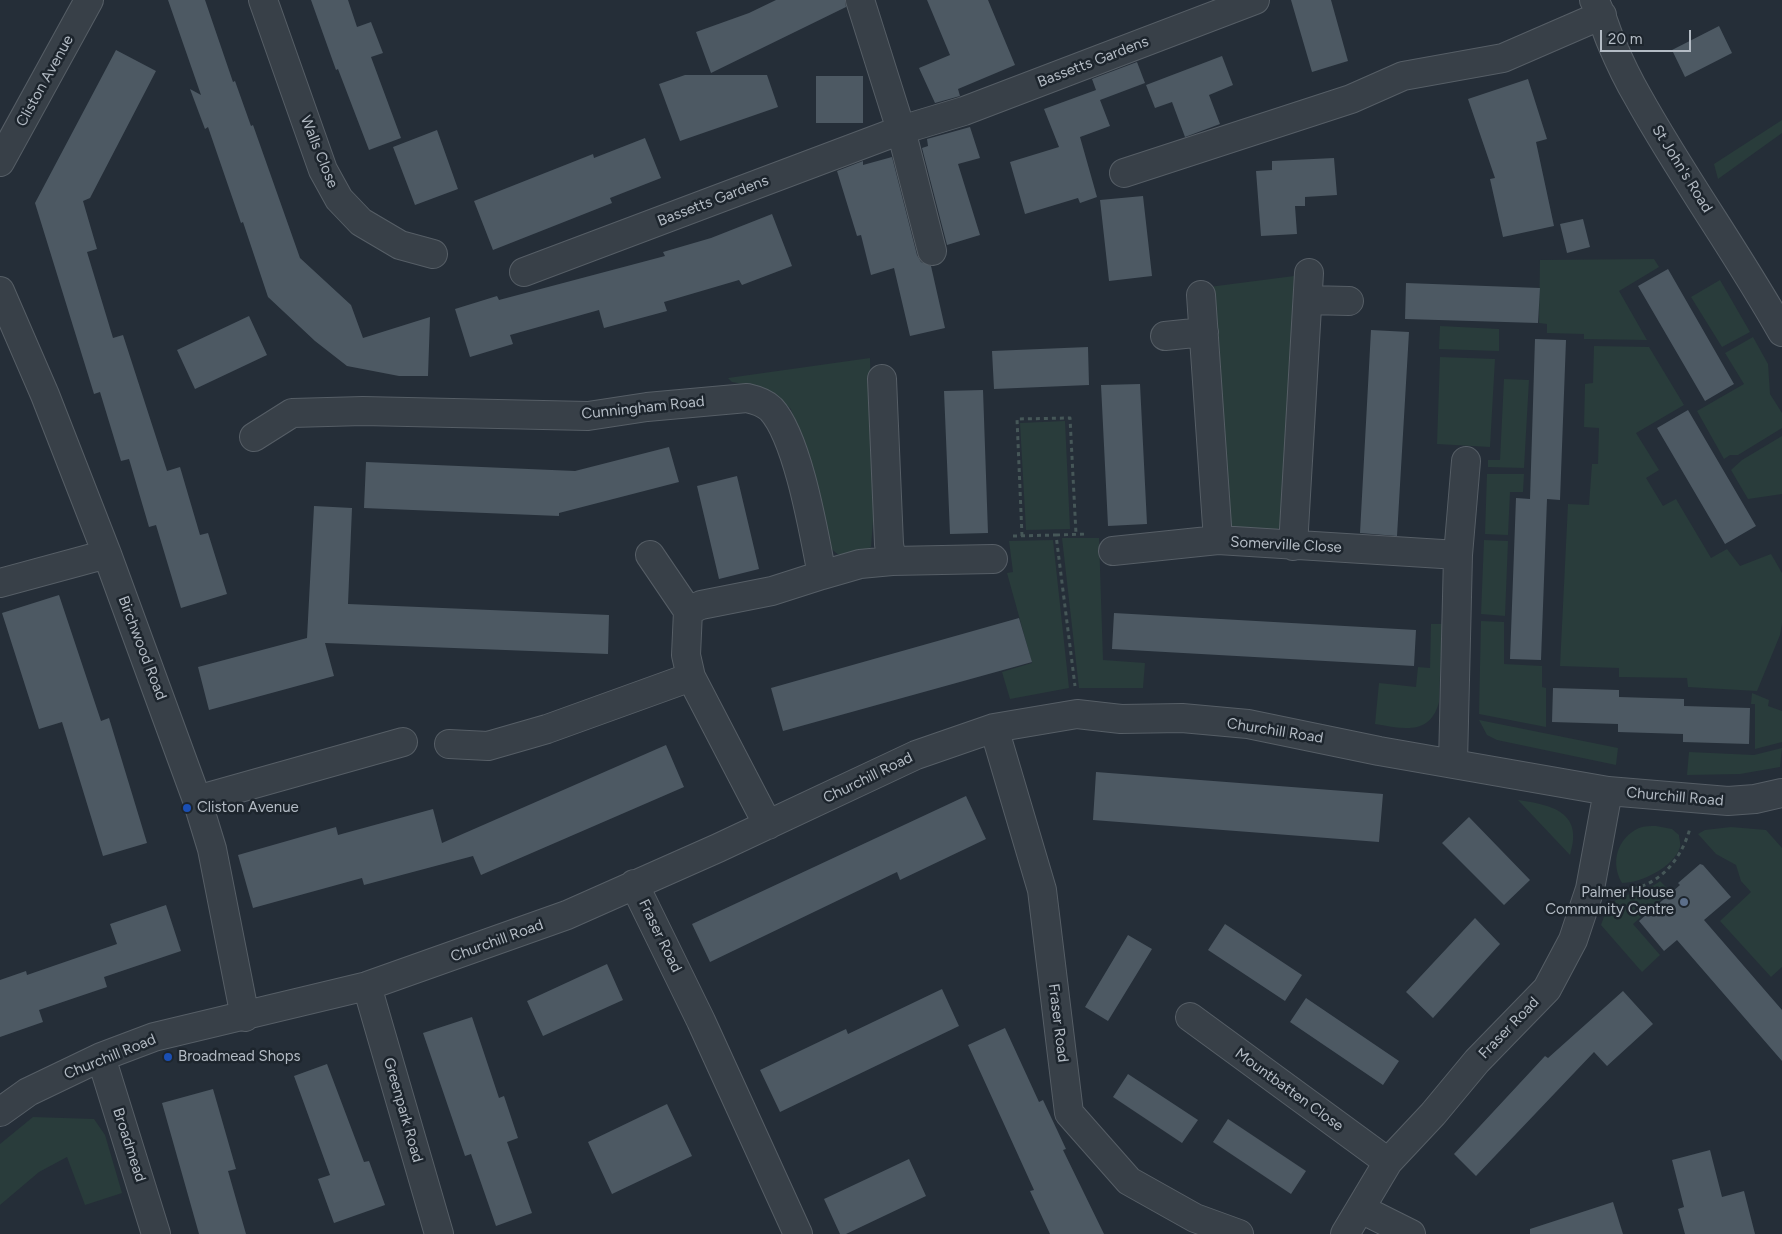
<!DOCTYPE html>
<html>
<head>
<meta charset="utf-8">
<style>
  body { margin:0 }
  #map { position:relative; width:1782px; height:1234px; overflow:hidden; background:#252e38; font-family:Figtree,sans-serif }
  canvas { display:block }
  .scale { position:absolute; left:1600px; top:30px; width:91px; height:22px; box-sizing:border-box; border:2px solid #b3bbc4; border-top:0; padding-left:6px; font-size:15px; line-height:18px; white-space:nowrap; color:#b3bbc4; -webkit-text-stroke:4px #1d252d; paint-order:stroke }
</style>
</head>
<body>
<div id="map">
<canvas width="1782" height="1234"></canvas>
<div class="scale">20 m</div>
</div>
<script>
const ctx = document.querySelector('canvas').getContext('2d');
ctx.lineJoin = 'round';
function paint(path, color) { ctx.fillStyle = color; ctx.fill(path, 'evenodd'); }
function trace(path, color, width, dash) { ctx.strokeStyle = color; ctx.lineWidth = width; ctx.lineCap = dash ? 'butt' : 'round'; ctx.setLineDash(dash || []); ctx.stroke(path); }
function write(font, color, halo, rows, align = 'center') {
  ctx.font = font + ' Figtree,sans-serif'; ctx.lineWidth = 5; ctx.setLineDash([]); ctx.textBaseline = 'middle'; ctx.strokeStyle = halo; ctx.fillStyle = color; for (const [text, x, y, turn = 0] of rows) {
    ctx.save(); ctx.translate(x, y); ctx.rotate((+turn || 0) * Math.PI / 180); ctx.textAlign = isNaN(turn) ? turn : align; if (halo) ctx.strokeText(text, 0, 0); ctx.fillText(text, 0, 0); ctx.restore();
  }
}
paint(new Path2D(`
  M1782 120V133L1718 179 1714 164Z
  M1654 259 1659 267 1619 291 1647 340 1584 339V334L1547 333V324L1539 323 1540 260Z
  M1294 276 1282 525 1275 531H1236L1228 525 1209 287Z
  M1720 280 1750 332 1722 347 1691 297Z
  M1440 326 1499 329V351L1439 349Z
  M1753 337 1768 364 1770 394 1782 413V428L1738 455H1730L1724 459 1697 411 1744 384 1725 353Z
  M1594 346 1649 347 1684 405 1636 433 1659 470 1646 478 1663 506 1676 499 1711 558 1727 549 1740 566 1771 554 1782 573V623L1780 635 1757 691 1688 687 1687 678 1619 677V668L1560 666 1568 504 1589 505 1592 464H1598L1599 428 1584 427 1585 384 1593 383Z
  M1440 357 1495 359 1490 447 1437 444Z
  M870 358 874 508 871 547C851 560 838 562 826 540L791 409 765 388 732 382 728 378Z
  M1504 379 1529 380 1524 468 1488 467V460H1500Z
  M1065 421 1070 529 1026 530 1020 423Z
  M1782 436V494L1748 499 1731 470 1742 460Z
  M1487 474H1524L1523 492H1510L1508 535 1485 534Z
  M1062 538H1099L1103 660 1145 663 1143 688H1079Z
  M1053 540 1069 688 1010 699 1002 672 1032 663 1007 573 1013 572 1009 541Z
  M1484 540 1508 541 1505 616 1481 614Z
  M1481 621 1504 622V664L1542 666V687L1546 688V727L1479 714Z
  M1431 624H1442L1439 702C1430 737 1401 728 1375 724L1379 683 1416 687 1418 667 1430 668Z
  M1752 693 1769 700 1768 706 1782 711V742L1755 749V704H1751Z
  M1479 720 1618 748 1616 765 1497 740 1487 735Z
  M1782 748 1780 767 1740 774 1687 775 1689 752 1754 755Z
  M1518 800C1552 805 1584 812 1570 855Z
  M1656 826 1672 829 1679 835C1679 838 1681 844 1680 847 1674 867 1641 883 1622 883 1610 863 1617 838 1639 828 1644 826 1651 826 1656 826Z
  M1731 827 1766 830 1782 848V967L1771 977 1720 921 1751 892 1741 881 1736 865 1716 854 1698 834 1705 830Z
  M1660 881 1670 891 1633 924 1660 955 1642 972 1601 925C1603 920 1605 912 1608 907 1617 894 1647 892 1660 881Z
  M33 1117 94 1119 105 1135 122 1193 85 1205 67 1157 39 1172 0 1205V1144Z`), '#293c3b');
paint(new Path2D(`
  M168 0H205L233 82 235 81 251 126 253 125 300 258 351 305 363 338 430 317 428 376H399L347 366 315 341 268 297 243 222 241 223 208 127 205 129 190 89 201 95Z
  M311 0H348L357 27 371 22 383 53 371 57 401 138 369 150 338 69 336 70Z
  M776 0H845L846 7 711 73 696 32 749 13Z
  M927 0H988L1015 65 958 89 960 96 935 103 919 68 950 55Z
  M1291 0H1331L1348 61 1312 72Z
  M1719 26 1732 53 1685 77 1672 50Z
  M116 50 156 71 90 198 83 201 97 249 87 252 113 338 123 335 167 471 180 467 200 535 208 533 227 594 181 608 156 525 149 527 129 459 121 461 100 392 94 394 35 203Z
  M1222 56 1233 85 1209 95 1220 124 1185 137 1172 102 1155 108 1146 85Z
  M1137 62 1145 83 1100 100 1110 126 1080 137 1097 197 1080 203 1078 198 1025 214 1010 162 1059 147 1044 109 1096 90 1092 79Z
  M685 75H767L778 107 680 141 659 84Z
  M816 76H863V123H816Z
  M1528 79 1547 139 1536 142 1554 226 1503 237 1490 179 1495 178 1468 99Z
  M970 127 980 158 958 164 980 235 947 245 922 148 928 146 927 139Z
  M437 130 458 189 415 205 393 147Z
  M645 138 661 178 610 198 612 203 493 250 474 201 593 154 594 158Z
  M892 157 917 255 921 262 931 266 945 328 910 336 894 268 871 275 861 235 857 236 837 171 863 161V165Z
  M1334 158 1337 195 1305 197V206H1295L1297 234 1261 236 1256 171 1272 170V161Z
  M1143 196 1152 276 1109 281 1100 200Z
  M772 214 792 266 742 285 739 280 664 302 667 311 604 328 599 310 510 335 513 344 470 357 455 309 497 296 499 300 665 256 663 252 711 238Z
  M1583 219 1590 247 1567 253 1560 224Z
  M1668 269 1734 384 1705 401 1638 286Z
  M1406 283 1540 288 1538 323 1405 319Z
  M249 316 267 355 195 389 177 350Z
  M1371 330 1409 332 1397 536 1360 533Z
  M1535 339 1566 340 1560 500 1547 499 1541 660 1510 659 1516 498 1530 499Z
  M1088 347 1089 385 994 389 992 351Z
  M1140 384 1147 524 1108 526 1101 385Z
  M983 390 988 533 950 534 944 391Z
  M1688 410 1756 526 1725 544 1657 428Z
  M669 447 679 482 559 513V516L364 508 366 462 575 471Z
  M737 476 759 569 719 579 697 486Z
  M314 506 352 508 348 604 609 615 608 654 325 643 334 676 209 710 198 667 307 638Z
  M59 595 101 721 109 718 147 843 103 856 62 722 39 729 2 613Z
  M1114 613 1416 630 1414 666 1112 649Z
  M1019 618 1032 662 783 731 771 688Z
  M1553 688 1619 690V697L1684 699V706L1750 708 1749 744 1683 742V734L1618 732V724L1552 722Z
  M666 745 684 787 481 875 473 856 364 885 362 878 253 908 238 855 336 827 338 835 433 809 442 843Z
  M1096 772 1383 794 1379 842 1093 820Z
  M966 796 986 839 900 880 897 872 710 962 692 924Z
  M1469 817 1530 880 1504 905 1442 843Z
  M1700 864 1703 865 1731 897 1704 920 1782 1010V1061L1677 940 1664 951 1639 921 1680 885 1678 883Z
  M166 905 181 951 104 977 107 987 39 1010 43 1022 0 1037V980L26 971 27 975 117 944 110 924Z
  M1475 918 1500 944 1433 1018 1406 992Z
  M1225 924 1302 975 1285 1001 1208 950Z
  M1128 935 1152 949 1108 1021 1085 1007Z
  M607 964 623 1000 543 1036 527 1001Z
  M942 989 959 1026 780 1112 760 1070 846 1029 848 1034Z
  M1623 991 1653 1024 1607 1066 1594 1052 1476 1176 1454 1154 1545 1056 1548 1058Z
  M1306 998 1399 1061 1383 1085 1290 1022Z
  M472 1017 499 1098 504 1096 518 1138 507 1142 532 1213 496 1226 471 1154 465 1156 423 1033Z
  M1005 1028 1039 1102 1043 1100 1066 1149 1063 1150 1104 1234H1050L1030 1191 1034 1190 968 1045Z
  M327 1064 364 1162 369 1161 385 1205 334 1223 318 1179 330 1175 294 1076Z
  M1128 1074 1198 1120 1182 1143 1113 1097Z
  M213 1089 236 1169 228 1171 246 1234H199L162 1103Z
  M667 1104 692 1156 612 1194 588 1142Z
  M1228 1119 1306 1171 1291 1194 1213 1142Z
  M1710 1150 1722 1197 1744 1191 1755 1234H1685L1678 1209 1684 1207 1672 1160Z
  M909 1159 926 1196 846 1234H840L824 1199Z
  M1613 1202 1623 1234H1530V1229Z`), '#4d5963');
const minor = new Path2D(`
  M263 0 323 170 339 199 361 222 400 245 433 254
  M860 0 901 130 932 251
  M1594 0C1602 14 1605 28 1611 42 1619 61 1628 80 1638 97 1683 178 1737 252 1782 332
  M0 162 89 0
  M1124 173 1351 99 1403 76 1503 58 1602 15
  M524 272 901 130 964 111 1255 0
  M0 291 45 395 107 554 197 800 212 849 245 1017
  M1201 295 1218 540
  M1308 300 1349 301
  M1165 336 1204 332
  M882 379 889 544 892 561
  M254 437 292 413 363 411 588 416 647 407 747 398C756 400 765 403 771 409 798 438 814 534 822 575L772 591 701 605 688 611 686 655 691 677 768 825
  M1293 546 1309 273
  M1113 551 1218 540 1458 555
  M650 555 688 611
  M822 575 860 564 892 561 993 559
  M0 583 107 554
  M994 728 1042 890 1069 1113 1129 1181 1195 1218 1239 1234
  M449 744 488 746 547 729 691 677
  M1453 763 1458 555 1466 461
  M197 800 403 742
  M634 884 701 1021 798 1234
  M367 986 439 1234
  M1190 1017 1388 1162
  M101 1057 156 1234
  M0 1112 28 1092 101 1057 154 1037 367 986 567 915 718 848 916 755 994 728 1077 714 1121 719 1182 718 1248 724 1379 751 1608 791 1728 801 1755 799 1782 793
  M1361 1209 1411 1234
  M1345 1234 1388 1162 1433 1114 1477 1061 1547 989 1573 940 1590 889 1608 791`);
trace(minor, '#565e66', 30);
trace(new Path2D(`
  M1056 535 1088 534
  M1013 536 1056 535 1075 686
  M1022 536 1017 419 1070 418 1076 534
  M1618 890C1655 891 1681 862 1690 828`), '#465758', 3, [4, 4]);
trace(minor, '#384048', 28);
for (const [x, y, r, color] of [
  [187,808,5,"#1a4fb4"],
  [1684,902,5,"#5c6f8a"],
  [168,1057,5,"#1a4fb4"]
]) { const dot = new Path2D(); dot.arc(x, y, r, 0, 2 * Math.PI); ctx.fillStyle = color; ctx.fill(dot); trace(dot, '#1d252d', 2); }
write('15px', '#b3bbc4', '#1d252d', [
  ["Bassetts Gardens",1093,62,-21],
  ["Cliston Avenue",45,81,-61],
  ["Walls Close",319,152,68],
  ["St John's Road",1682,169,58],
  ["Bassetts Gardens",713,201,-21],
  ["Cunningham Road",643,408,-6],
  ["Somerville Close",1286,545,3],
  ["Birchwood Road",142,648,69],
  ["Churchill Road",1275,731,9],
  ["Churchill Road",868,778,-26],
  ["Churchill Road",1675,797,5],
  ["Fraser Road",660,936,64],
  ["Churchill Road",497,941,-20],
  ["Fraser Road",1058,1023,83],
  ["Fraser Road",1509,1028,-46],
  ["Churchill Road",110,1057,-22],
  ["Mountbatten Close",1289,1090,36],
  ["Greenpark Road",403,1110,74],
  ["Broadmead",129,1145,72]
]);
write('15px', '#b3bbc4', '#1d252d', [
  ["Cliston Avenue",197,808],
  ["Palmer House",1674,893,"right"],
  ["Community Centre",1674,910,"right"],
  ["Broadmead Shops",178,1057]
], 'left');
</script>
</body>
</html>
